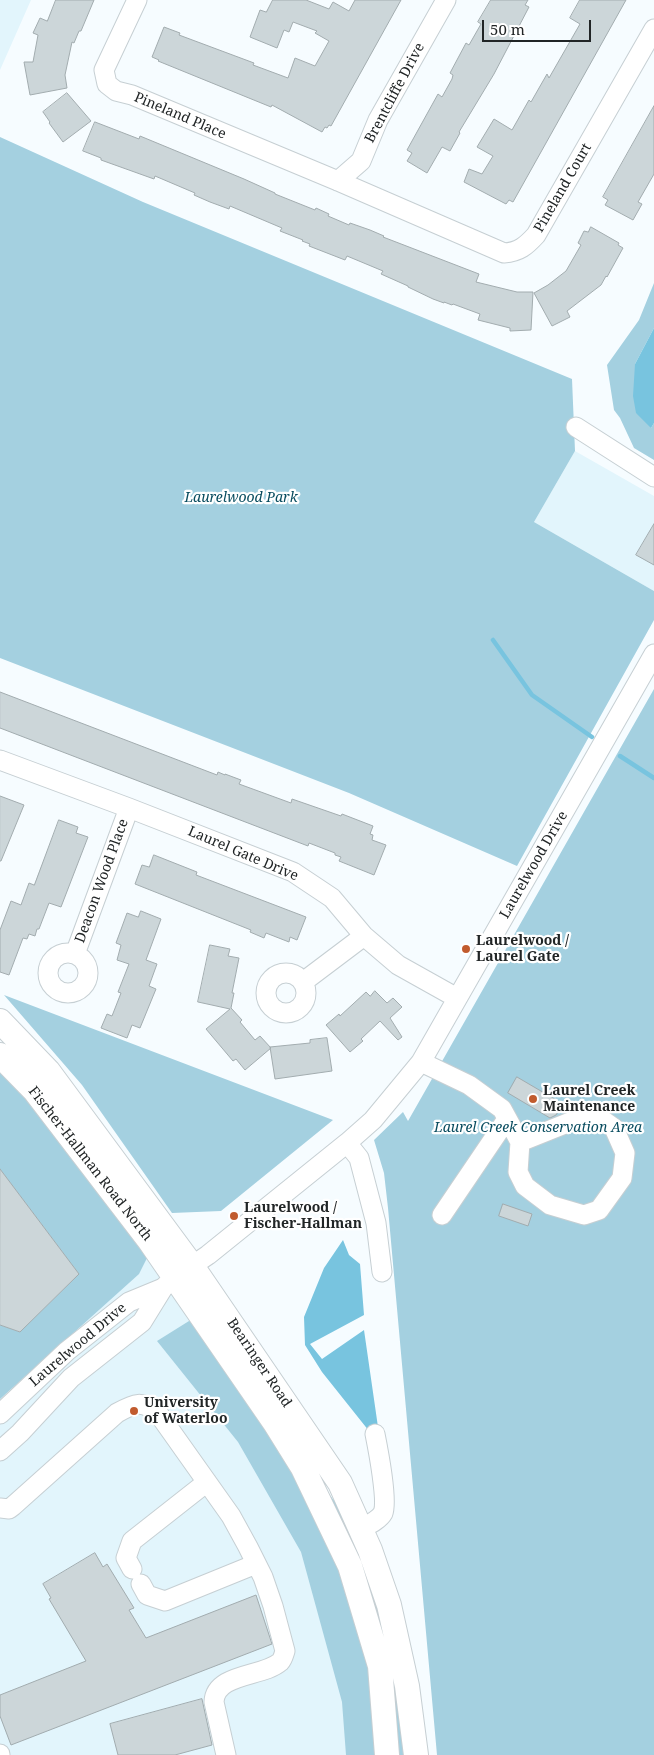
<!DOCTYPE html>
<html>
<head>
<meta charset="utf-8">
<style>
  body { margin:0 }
  #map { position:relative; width:654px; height:1755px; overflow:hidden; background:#f6fcff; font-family:"Noto Serif",serif }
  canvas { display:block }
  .scale { position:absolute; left:482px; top:20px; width:109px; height:22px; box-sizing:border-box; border:2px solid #212526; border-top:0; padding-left:6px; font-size:15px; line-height:18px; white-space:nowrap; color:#212526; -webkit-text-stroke:4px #fff; paint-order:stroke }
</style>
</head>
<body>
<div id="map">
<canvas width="654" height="1755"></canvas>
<div class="scale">50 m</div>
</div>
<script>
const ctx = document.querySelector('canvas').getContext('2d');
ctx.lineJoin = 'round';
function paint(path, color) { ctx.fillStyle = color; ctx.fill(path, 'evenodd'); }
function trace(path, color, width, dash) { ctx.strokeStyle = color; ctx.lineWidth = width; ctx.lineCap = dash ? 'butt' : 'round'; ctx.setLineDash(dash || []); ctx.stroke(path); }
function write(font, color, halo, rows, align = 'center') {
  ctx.font = font + ' "Noto Serif",serif'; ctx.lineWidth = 4.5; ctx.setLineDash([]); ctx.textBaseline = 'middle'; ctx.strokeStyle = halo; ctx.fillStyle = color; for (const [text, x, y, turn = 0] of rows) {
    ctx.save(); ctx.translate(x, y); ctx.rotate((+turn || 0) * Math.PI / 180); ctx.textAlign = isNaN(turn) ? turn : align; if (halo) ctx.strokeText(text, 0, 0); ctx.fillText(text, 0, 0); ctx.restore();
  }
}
paint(new Path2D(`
  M0 0H31L0 70Z
  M575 451 654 496V591L534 522Z
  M0 1059 197 1316 408 1755H0Z`), '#e2f5fc');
paint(new Path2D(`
  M0 137 143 202 572 379 575 451 534 522 654 591V620L517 866 349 793 0 658Z
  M654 283V328L635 364 651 428 654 423V460L634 448 620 418 614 410 607 365 639 320Z
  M654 689V1755H437L388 1208 384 1173 374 1140 403 1112 408 1121Z
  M4 995 333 1120 221 1211 172 1213 82 1085Z
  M0 1059 149 1254 139 1274 0 1399V1325L20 1332 79 1274 0 1169Z
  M197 1316 338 1506 375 1587 402 1701 408 1755H346L342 1702 301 1552 238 1442 157 1341Z`), '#a4d0e0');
paint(new Path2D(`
  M654 328V423L651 428 636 413 633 396 635 364Z
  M343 1240 349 1255 360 1264 364 1315 310 1344 322 1359 364 1330 378 1427 369 1431 322 1372 305 1345 304 1317 324 1268Z`), '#78c4df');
trace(new Path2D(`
  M493 640 532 695 592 737
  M620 756 654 778`), '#78c4df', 4.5);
const building = new Path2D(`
  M56 0H94L81 31H79L74 43 72 42 65 75 67 88 30 95 24 62H33L38 35 33 33 40 18 47 21Z
  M273 0H306L329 9 333 2 349 11 355 0H401L331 126 329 125 327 128 325 127 322 132 272 105 271 107 158 61 159 60 152 57 164 27 180 33 179 35 254 63 253 65 288 78 295 58 315 66 329 41 315 33 317 31 293 22 289 32 284 30 277 48 250 37 260 10 266 12Z
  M491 0H528L525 5 529 7 494 74 459 132 460 133 450 151 442 147 427 173 407 161 412 153 407 150 438 94 442 97 452 79 453 75 450 73 466 43 469 45 481 24 478 22Z
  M580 0H626L513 202 509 200 506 204 464 182 469 169 482 174 493 156 477 147 494 119 512 130 529 100 531 102 547 74 549 78 580 24 570 18Z
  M67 93 91 121 63 142 49 123 50 122 43 112Z
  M654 106V174L638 202 642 204 633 220 605 205 608 200 603 197Z
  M95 122 139 139 140 136 244 179 275 193V194L315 210 316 208 329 214 328 216 349 225 350 223 370 230 384 236 383 237 479 274 476 282 517 292H533L531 330 510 331V328L478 320 480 314 453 304 452 305 444 302V303L433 299 408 287V286L381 274 383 271 347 256 345 260 309 246 310 244 302 241 303 240 280 231 282 228 230 206 229 209 210 202 194 195 195 193 155 176 154 179 101 160V158L83 151Z
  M591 227 619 243 618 245 623 248 607 277 606 276 601 285 567 311 570 317 552 326 534 293 548 285 566 271 581 245 578 243 584 231 588 232Z
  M654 524V565L636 555Z
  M0 692 217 775 218 772 225 775V774L241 780 239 784 291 803 292 799 341 816 342 814 373 826 370 834 373 835 372 840 386 845 374 875 339 861 341 857 335 855V853L309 843 308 846 0 728Z
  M0 796 24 805 1 861H0Z
  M59 820 78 827 76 833 88 837 61 907 49 903 39 929H37L35 936 29 934 27 939 23 938 9 975 0 972V930L11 901 21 905 29 883 34 885Z
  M154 855 197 872 196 875 306 917 297 940 290 937 289 942 266 933 264 938 250 932 251 930 135 884 142 865 149 867Z
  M141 911 161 919 146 960 157 964 149 986 156 989 140 1028 132 1025 127 1038 101 1028 107 1014 112 1016 121 993 118 992 129 964 117 960 121 945 116 943 127 913 138 917Z
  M210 945 230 949 228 956 239 958 232 993H234L231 1008 242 1020 240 1022 255 1040 260 1036 271 1048 245 1070 236 1059 233 1061 206 1029 230 1009 198 1002Z
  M375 991 387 1003 393 998 402 1007 390 1018 402 1037 398 1040 380 1021 361 1039 363 1041 350 1052 326 1025 339 1014 340 1016 366 992 370 996Z
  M327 1038 332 1071 275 1079 270 1047 310 1043V1040Z
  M517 1077 563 1104 556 1115 550 1118 508 1093Z
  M0 1169 79 1274 20 1332 0 1325Z
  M503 1204 532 1214 528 1226 499 1216Z
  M95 1553 103 1567 107 1564 134 1608 129 1610 146 1638 256 1595 272 1644 11 1745 0 1716V1695L86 1661 49 1599 51 1598 43 1584Z
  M202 1699 212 1745 175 1755H118L110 1724Z`);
paint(building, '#ccd6d9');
trace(building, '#a2acaf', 1);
const minor = new Path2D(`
  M137 0 104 70 107 84 116 91 132 95 338 181 504 253C519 252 526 246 536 235L654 29
  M338 181 361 161 378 120 446 0
  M576 427 654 477
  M0 760 129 808 293 872 332 898 364 936 398 965 457 998
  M48 973a20 20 0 1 1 40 0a20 20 0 1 1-40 0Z
  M75 954 129 808
  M266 993a20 20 0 1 1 40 0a20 20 0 1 1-40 0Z
  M303 982 364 936
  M421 1062 469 1085 502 1109 520 1142 518 1172 525 1186 550 1205 584 1215 599 1210 622 1178 625 1153 614 1128 597 1116 570 1122 520 1142
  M347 1143 359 1158 376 1223 382 1272
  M442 1215 507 1119
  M0 1414 67 1351 129 1302 163 1288 174 1278 208 1255 347 1143 373 1120 421 1062 654 654
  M0 1451 20 1433 71 1378 142 1322 163 1288
  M0 1508 9 1509 13 1506 117 1413C135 1403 142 1400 158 1413L231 1516 248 1547 263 1577 273 1606 285 1651C284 1654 283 1659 280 1662 263 1677 215 1673 214 1702L226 1755
  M361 1529C368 1525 379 1520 383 1513 388 1501 378 1449 375 1434
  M132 1569 126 1558 132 1541 207 1482
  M141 1584 147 1595 165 1601 256 1564
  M0 1754V1755`);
const major = new Path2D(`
  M0 1021 48 1071 192 1266 340 1483 370 1550 389 1605 407 1686 416 1755
  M0 1055 35 1091 149 1240 275 1423 303 1468 350 1566 380 1666 387 1755`);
trace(minor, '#c6cfd3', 21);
trace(major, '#c6cfd3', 26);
trace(minor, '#fff', 19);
trace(major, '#fff', 24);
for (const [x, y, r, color] of [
  [466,949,5,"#c15b2e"],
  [533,1099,5,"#c15b2e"],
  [234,1216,5,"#c15b2e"],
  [134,1411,5,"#c15b2e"]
]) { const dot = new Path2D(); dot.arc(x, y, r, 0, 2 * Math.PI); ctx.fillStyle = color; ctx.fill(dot); trace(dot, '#fff', 2); }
write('14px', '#212526', '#fff', [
  ["Brentcliffe Drive",395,93,-62],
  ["Pineland Place",180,116,23],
  ["Pineland Court",563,188,-60],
  ["Laurel Gate Drive",243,854,23],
  ["Laurelwood Drive",534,865,-60],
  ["Deacon Wood Place",102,881,-70],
  ["Fischer-Hallman Road North",90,1164,52],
  ["Laurelwood Drive",78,1345,-40],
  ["Bearinger Road",259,1363,56]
]);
write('italic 14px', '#084c5f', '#fff', [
  ["Laurelwood Park",241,498],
  ["Laurel Creek Conservation Area",538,1128]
]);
write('bold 14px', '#212526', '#fff', [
  ["Laurelwood /",476,941],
  ["Laurel Gate",476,957],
  ["Laurel Creek",543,1091],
  ["Maintenance",543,1107],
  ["Laurelwood /",244,1208],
  ["Fischer-Hallman",244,1224],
  ["University",144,1403],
  ["of Waterloo",144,1419]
], 'left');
</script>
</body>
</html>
